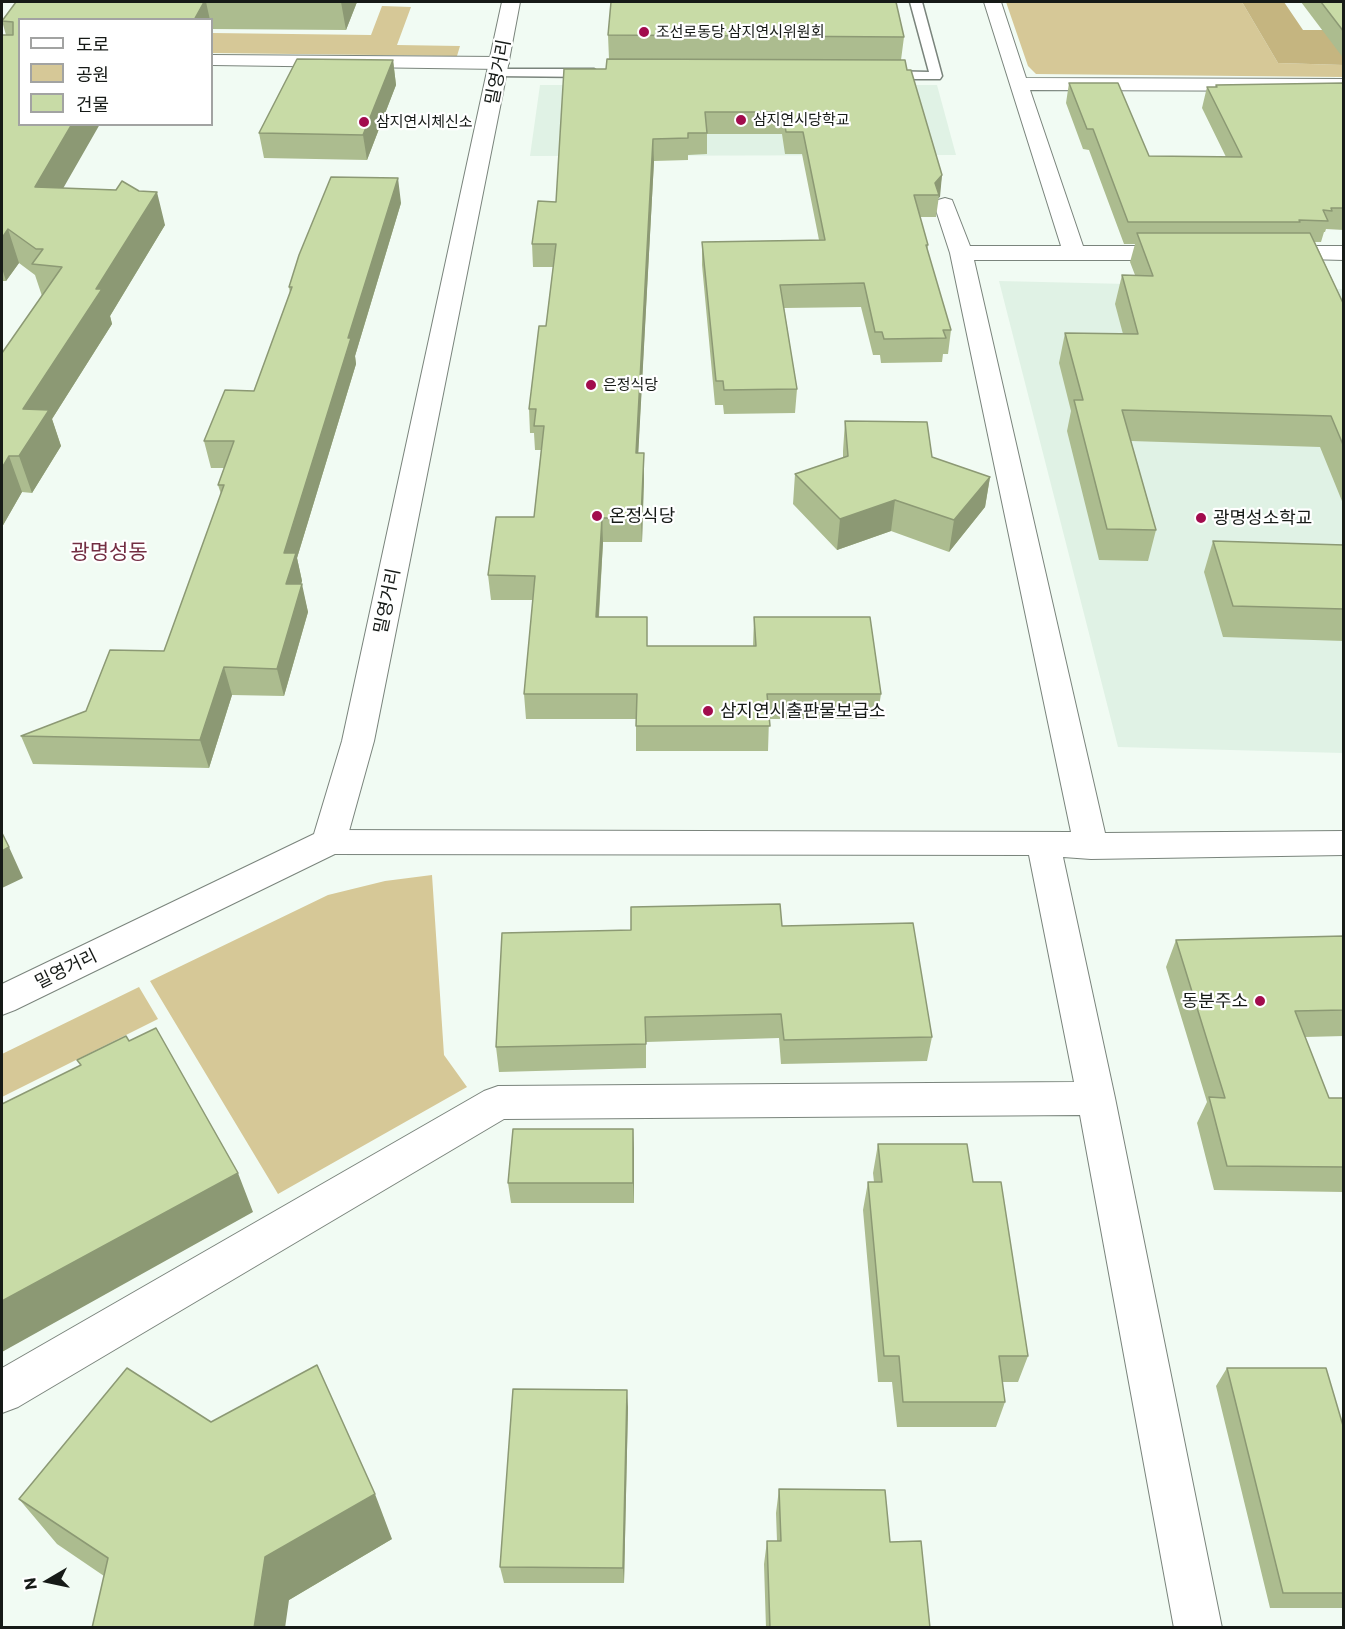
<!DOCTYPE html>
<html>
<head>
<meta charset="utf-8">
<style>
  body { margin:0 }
  #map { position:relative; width:1345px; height:1629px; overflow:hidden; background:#f1fbf3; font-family:Commissioner,"Noto Sans KR",sans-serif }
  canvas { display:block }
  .frame { position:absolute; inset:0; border:3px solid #161a17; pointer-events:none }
  .legend { position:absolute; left:18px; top:18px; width:195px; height:108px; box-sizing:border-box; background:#fff; border:2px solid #a2a3a2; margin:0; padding:8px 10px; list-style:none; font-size:18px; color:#161a17 }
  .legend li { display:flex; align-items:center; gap:12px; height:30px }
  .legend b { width:30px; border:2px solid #a2a3a2 }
  .north { position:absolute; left:18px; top:1551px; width:60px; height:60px; -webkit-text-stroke:4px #fff; paint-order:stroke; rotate:261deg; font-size:16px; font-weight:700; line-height:24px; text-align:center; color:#161a17 }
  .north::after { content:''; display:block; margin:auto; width:21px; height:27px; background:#161a17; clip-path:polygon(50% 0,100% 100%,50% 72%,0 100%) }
</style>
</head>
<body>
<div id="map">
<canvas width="1345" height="1629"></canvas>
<div class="frame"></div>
<ul class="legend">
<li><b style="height:8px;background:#fff"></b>도로</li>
<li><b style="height:16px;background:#d6c897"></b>공원</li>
<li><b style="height:16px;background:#c8dba6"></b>건물</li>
</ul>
<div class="north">N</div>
</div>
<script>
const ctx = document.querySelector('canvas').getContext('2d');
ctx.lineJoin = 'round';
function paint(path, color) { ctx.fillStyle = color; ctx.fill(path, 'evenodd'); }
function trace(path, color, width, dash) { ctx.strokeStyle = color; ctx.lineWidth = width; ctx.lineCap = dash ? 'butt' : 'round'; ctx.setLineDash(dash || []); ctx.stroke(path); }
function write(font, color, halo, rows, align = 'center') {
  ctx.font = font + ' Commissioner,"Noto Sans KR",sans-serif'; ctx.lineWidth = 4.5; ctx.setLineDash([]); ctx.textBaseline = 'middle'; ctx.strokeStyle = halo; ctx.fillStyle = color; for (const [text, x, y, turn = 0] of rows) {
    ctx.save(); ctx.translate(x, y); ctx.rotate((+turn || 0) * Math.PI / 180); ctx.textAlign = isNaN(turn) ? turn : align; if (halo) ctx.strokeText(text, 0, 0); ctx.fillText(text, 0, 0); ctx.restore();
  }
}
paint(new Path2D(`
  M540 85H937L956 155 530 156Z
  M999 281 1343 289V753L1118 747Z`), '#e0f2e5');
paint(new Path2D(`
  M1006 2H1242L1278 63 1343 65V77L1036 74 1028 66Z
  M382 6 411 7 397 45 460 46 457 56 212 53V33L371 35Z
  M432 875 444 1055 467 1087 278 1194 150 981 328 895 385 881Z
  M139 987 158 1019 2 1097V1054Z`), '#d6c897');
paint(new Path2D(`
  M1242 2H1284L1303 30H1343V65L1278 63Z`), '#c5b580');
const lane = new Path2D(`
  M910 2H922L942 76 940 79H882L876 75 882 71 929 72Z
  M498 69H594L600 73 594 77 494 76 492 73Z`);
const street = new Path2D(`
  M984 2H1001L1026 78 1344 79V91L1030 90 1083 246H1178L1186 248 1189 253 1186 258 1178 260H974L1105 833 1344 831V855L1091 859 1063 857 1115 1098 1222 1628H1174L1080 1115 504 1119 18 1407 2 1413V1368L484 1091 498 1086 1074 1082 1029 855 329 854 317 851 312 842 317 833 329 830 1071 832 950 253 934 204 938 200 945 198 952 200 970 246H1061Z
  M212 55 500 57 507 59 509 63 507 67 500 69 212 65Z
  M1274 246H1344V260L1266 258 1263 253 1266 248Z`);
const secondary = new Path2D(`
  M502 2H520L503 92 374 741 346 842 341 851 15 1010 2 1015V984L314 834 342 741Z`);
trace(lane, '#7a847c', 3);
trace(street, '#7a847c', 2);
trace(secondary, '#7a847c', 2);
paint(lane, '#fff');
paint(street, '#fff');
paint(secondary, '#fff');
paint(new Path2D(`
  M16 2H357L346 30 212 29V20H20L63 188 165 225 110 316 112 324 52 419 61 446 32 493 22 492 2 527V353L42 296 35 275 19 263 6 281H2V35H6L2 21Z
  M1301 2H1344V59Z
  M608 35 904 37 901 60 907 70 942 175 936 217H920L928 245 927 251 951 330 948 354H943L942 362 881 363 880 355H873L861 307 784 308 797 389 795 413 724 414 723 405H715L702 265V242L819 240 802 154H785L782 134H707V154L688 155V160L654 161 638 453 644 477 642 542H603L599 617 648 646H753L754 617 881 694 877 719H769L768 751H636V719H526L524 694 533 600H491L488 575 534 517 541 450H535L534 433H530L529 409 546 326 553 267H533L532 244 556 202 606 69 609 59Z
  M393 60 396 85 367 160 264 158 259 133Z
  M1069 83 1149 156 1226 157 1202 108 1207 87H1215L1216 85 1344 83V230L1326 229 1325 232H1324L1321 242H1315L1344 305V506L1320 447 1131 441 1156 530 1148 561 1099 560 1067 431 1071 411 1059 363 1065 333 1123 334 1115 304 1122 275H1135L1130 262 1135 244H1124L1089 150 1083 149 1066 103Z
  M401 203 355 356 356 364 297 558 302 581 301 584 308 612 284 696 232 695 209 768 33 764 21 736 86 711 164 651 221 494 218 485 224 468H211L204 441 254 391 290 293 289 287Z
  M845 421 932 457 990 477 985 507 949 552 891 531 837 550 793 504 795 474 843 458V451Z
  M1213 541 1344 545V641L1223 637 1204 572Z
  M782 926 932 1037 927 1061 781 1064 779 1038 646 1042V1068L499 1072 496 1047Z
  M1344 936V1036L1305 1037 1329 1098H1344V1192L1214 1190 1197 1123 1207 1102 1166 967 1176 940Z
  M878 1144 973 1182 1028 1356 1018 1382H1002L1005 1402 996 1427H897L892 1382H878L863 1210 868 1182H874L873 1173Z
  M634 1149V1203H511L508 1183Z
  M1227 1368 1344 1429V1608H1270L1216 1386Z
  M628 1407 624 1583H504L500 1567Z
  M779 1489 890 1542 930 1628H766L764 1564 767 1541H777L776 1513Z
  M19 1499 392 1539 289 1600 104 1576 57 1544Z`), '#acbc8f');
paint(new Path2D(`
  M204 2H206L210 20H194Z
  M341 2H357L346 30Z
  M393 60 396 85 367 160 363 135Z
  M72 124H100L45 220 35 187Z
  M653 139 654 161 637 477 636 453Z
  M942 175 940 197 938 198 939 195 935 183Z
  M398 178 401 203 355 356 356 364 297 558 302 581 292 612 286 584 284 553 348 338Z
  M157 192 165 225 110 316 112 324 52 419 61 446 32 493 19 456 23 409 96 289Z
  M8 229 19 263 6 281 2 268V238Z
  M644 453V477L642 542 641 518Z
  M9 456 22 492 2 527V468Z
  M990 477 985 507 949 552 954 520Z
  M895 500 891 531 837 550 840 519Z
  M602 518 603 542 597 642 596 617Z
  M302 584 308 612 284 696 277 669Z
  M224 667 232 695 209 768 200 740Z
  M9 847 23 878 2 888V851Z
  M633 1129 634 1149V1203L633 1183Z
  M238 1173 253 1212 2 1352V1301Z
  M627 1390 628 1407 624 1583 623 1568Z
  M375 1494 392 1539 289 1600 285 1628H254L265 1557Z`), '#8c9974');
const building = new Path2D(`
  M16 2H204L194 20H20V124H72L35 187 116 190 122 181 139 191 157 192 96 289H102L23 409 49 410 19 456H9L2 468V353L62 267 32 264 43 249H36L8 229 2 238V35H13V22L2 21Z
  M611 2H896L904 37 608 35Z
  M1321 2H1344V32Z
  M297 59 393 60 363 135 259 133Z
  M607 59 905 60 907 70H911L942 175 935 183 939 195H914L928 245H926L951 330H943L946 338 884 339 882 332H875L864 283 780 285 797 389 724 390 723 381H716L702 242 825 240 803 132H786L783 112H705L707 133H688V138L653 139 636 453H644L641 518H602L596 617H647V646H756L754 617H870L881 694H767L770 726H636L637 694H524L535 576 488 575 496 517H534L544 426H534L536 409H529L539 326H546L556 244H532L538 201 556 202 564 69H606Z
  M1069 83H1118L1149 156 1242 157 1207 87H1217L1216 85 1344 83V208H1331L1332 211 1323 210 1328 221 1299 220 1300 222H1128L1093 129H1087Z
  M331 177 398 178 348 338H351L284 553H296L286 584H302L277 669 224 667 200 740 21 736 86 711 110 650 164 651 224 485H218L234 441H204L225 390 254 391 292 287H289L299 255Z
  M1137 233H1310L1344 305V447L1331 416 1122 410 1156 530 1107 529 1074 400H1083L1065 333 1138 334 1122 275 1153 276Z
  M845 421 927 422 932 457 990 477 954 520 895 500 840 519 795 474 848 456Z
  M1213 541 1344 545V609L1233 606Z
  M2 833 9 847 2 851Z
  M780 904 782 926 913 923 932 1037 784 1040 781 1014 645 1017 646 1044 496 1047 502 933 631 930V907Z
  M1344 936V1010L1295 1011 1329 1098H1344V1167L1227 1166 1209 1097 1225 1098 1176 940Z
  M156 1028 238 1173 2 1301V1104L81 1065 77 1060 126 1036 129 1041Z
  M513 1129H633V1183H508Z
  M878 1144H967L973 1182H1001L1028 1356H999L1005 1402H903L899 1356H884L868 1182H882Z
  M317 1365 375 1494 265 1557 254 1628H92L108 1558 19 1499 127 1368 211 1422Z
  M1227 1368H1326L1344 1429V1593H1283Z
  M513 1389 627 1390 623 1568 500 1567Z
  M779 1489 885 1490 890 1542 921 1541 930 1628H770L767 1541H781Z`);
paint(building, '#c8dba6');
trace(building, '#8c9974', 1.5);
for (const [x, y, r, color] of [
  [644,32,6,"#a20c4d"],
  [741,120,6,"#a20c4d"],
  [364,122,6,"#a20c4d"],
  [591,385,6,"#a20c4d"],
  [597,516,6,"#a20c4d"],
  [1201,518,6,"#a20c4d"],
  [708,711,6,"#a20c4d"],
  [1260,1001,6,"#a20c4d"]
]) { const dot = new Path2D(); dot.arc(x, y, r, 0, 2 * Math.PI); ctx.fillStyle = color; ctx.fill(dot); trace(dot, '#fff', 2); }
write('15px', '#161a17', '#fff', [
  ["조선로동당 삼지연시위원회",656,32],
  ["삼지연시당학교",753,120],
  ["삼지연시체신소",376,122],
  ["은정식당",603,385]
], 'left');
write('18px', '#161a17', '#fff', [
  ["밀영거리",498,72,-79],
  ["밀영거리",387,601,-78],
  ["밀영거리",66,969,-26]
]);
write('18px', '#161a17', '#fff', [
  ["온정식당",609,516],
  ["광명성소학교",1213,518],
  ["삼지연시출판물보급소",720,711],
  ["동분주소",1248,1001,"right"]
], 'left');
write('21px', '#732d42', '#fff', [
  ["광명성동",109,552]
]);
</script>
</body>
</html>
